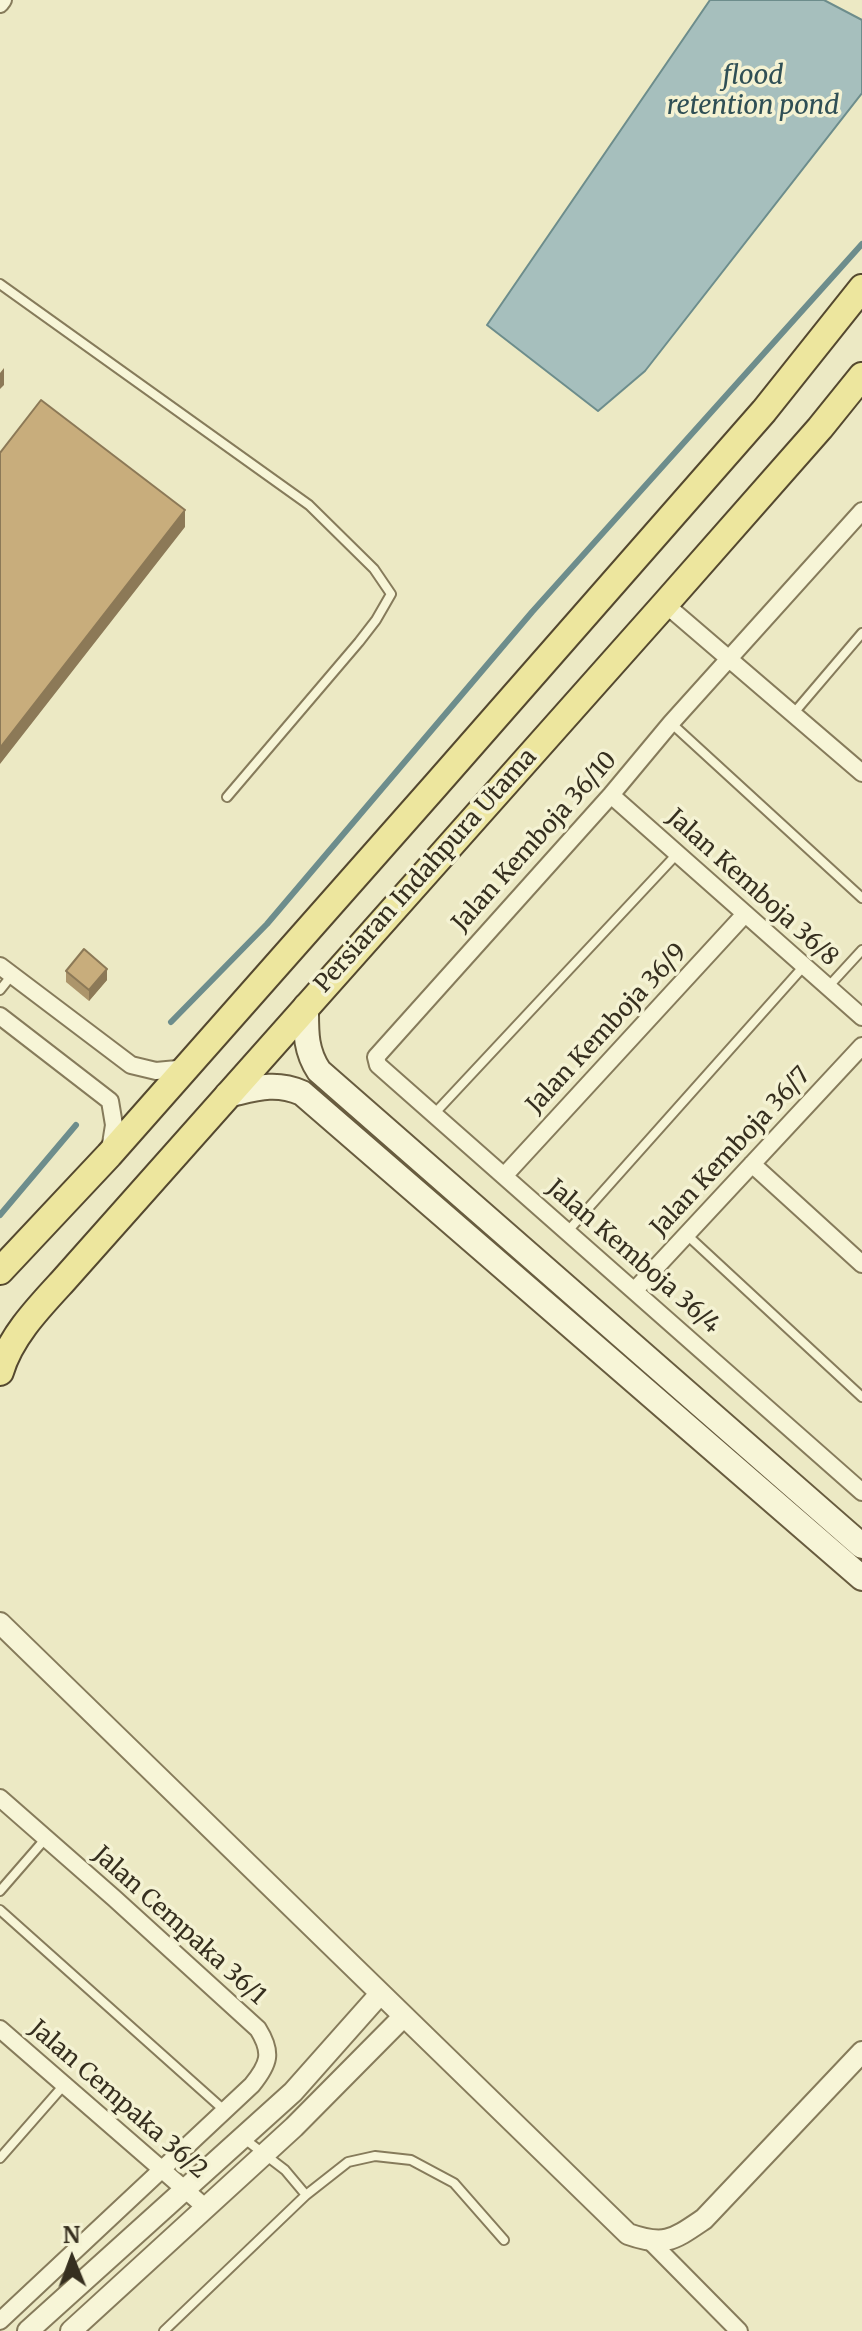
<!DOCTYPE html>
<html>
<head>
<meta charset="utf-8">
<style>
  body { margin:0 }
  #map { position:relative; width:862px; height:2331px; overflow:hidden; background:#ece9c4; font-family:Merriweather,serif }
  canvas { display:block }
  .north { position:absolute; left:32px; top:2219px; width:80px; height:80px; -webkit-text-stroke:6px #f4f2d3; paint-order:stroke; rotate:359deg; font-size:22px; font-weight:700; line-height:32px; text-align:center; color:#362f1f }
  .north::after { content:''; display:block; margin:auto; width:28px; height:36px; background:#362f1f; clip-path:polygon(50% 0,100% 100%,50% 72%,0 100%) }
</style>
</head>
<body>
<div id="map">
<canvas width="862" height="2331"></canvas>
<div class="north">N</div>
</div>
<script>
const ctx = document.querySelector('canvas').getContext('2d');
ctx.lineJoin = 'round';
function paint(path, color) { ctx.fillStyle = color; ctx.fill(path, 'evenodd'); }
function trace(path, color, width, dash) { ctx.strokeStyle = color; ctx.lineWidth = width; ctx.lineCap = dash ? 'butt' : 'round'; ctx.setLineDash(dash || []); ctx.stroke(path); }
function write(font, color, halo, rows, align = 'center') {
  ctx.font = font + ' Merriweather,serif'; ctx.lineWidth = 7; ctx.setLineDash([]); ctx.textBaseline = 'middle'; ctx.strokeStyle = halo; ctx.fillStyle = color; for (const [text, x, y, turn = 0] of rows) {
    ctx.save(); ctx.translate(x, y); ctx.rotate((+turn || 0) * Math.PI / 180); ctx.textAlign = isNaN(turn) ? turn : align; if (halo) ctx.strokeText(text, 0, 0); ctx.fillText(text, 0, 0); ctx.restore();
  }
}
const water = new Path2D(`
  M710 0H824L862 20V93L645 371 598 411 487 325Z`);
paint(water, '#a6bfbd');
trace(water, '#6d8d8c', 2);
trace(new Path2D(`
  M171 1022 267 924 532 612 862 244
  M0 1215 76 1125`), '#6d8d8c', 6);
const service = new Path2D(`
  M0 284 309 505 374 569 391 594 376 620 359 642 227 797
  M793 714 862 633
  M671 723 862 898
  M828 987 862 950
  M0 990 12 975
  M434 1114 677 854
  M567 1232 804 966
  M687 1235 862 1397
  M0 1891 46 1838
  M0 1910 224 2110
  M0 2158 64 2085
  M306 2195 348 2162 375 2156 411 2160 454 2183 504 2240
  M164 2331 306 2195 285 2170 242 2137`);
const minor = new Path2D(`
  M0 4 3 0
  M862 511 671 723 611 795 376 1057 378 1065 862 1492
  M665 604 862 773
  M611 795 862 1017
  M0 966 131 1065 156 1071 188 1068
  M0 1016 110 1101 114 1125 110 1150
  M752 1164 862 1264
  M504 1176 745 914
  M634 1291 862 1046
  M0 1798 114 1898 258 2029C273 2053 269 2064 252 2085L0 2321
  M0 2029 205 2207
  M651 2242 739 2331`);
const tertiary = new Path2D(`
  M0 1623 628 2234C665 2247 673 2240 704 2219L862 2052
  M28 2331 293 2092 380 1994
  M71 2331 294 2127 403 2017`);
const secondary = new Path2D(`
  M306 1006C306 1031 305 1050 319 1071L862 1546
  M227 1095C254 1089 274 1081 302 1093L862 1578`);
const primary = new Path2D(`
  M0 1271 109 1155 436 785 764 411 862 288
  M0 1372C10 1337 39 1307 63 1281L665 604 820 428 862 376`);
trace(service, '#867b5b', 12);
trace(minor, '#867b5b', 20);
trace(tertiary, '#867b5b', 24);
trace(secondary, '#685c3f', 28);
trace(primary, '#54482f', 30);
trace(service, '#f7f5d7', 8);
trace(minor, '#f7f5d7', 16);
trace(tertiary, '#f7f5d7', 20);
trace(secondary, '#f7f5d7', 24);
trace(primary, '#ede69e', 26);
paint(new Path2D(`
  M66 971 107 980 89 1001 66 982Z`), '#ac956b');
paint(new Path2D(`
  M4 368V385L0 389V373Z
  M185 510V527L0 764V748Z
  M107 969V980L89 1001V990Z`), '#8c7957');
const building = new Path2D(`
  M41 400 185 510 0 748V453Z
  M84 949 107 969 89 990 66 971Z`);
paint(building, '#c8ad7c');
trace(building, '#8c7957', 2);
write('24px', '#362f1f', '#f4f2d3', [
  ["Jalan Kemboja 36/10",535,842,-48],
  ["Persiaran Indahpura Utama",426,871,-48],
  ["Jalan Kemboja 36/8",752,888,42],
  ["Jalan Kemboja 36/9",607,1029,-47],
  ["Jalan Kemboja 36/7",731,1152,-47],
  ["Jalan Kemboja 36/4",633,1257,41],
  ["Jalan Cempaka 36/1",179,1926,42],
  ["Jalan Cempaka 36/2",118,2100,41]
]);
write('italic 26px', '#2f4f55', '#f4f2d3', [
  ["flood",753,77],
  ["retention pond",753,107]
]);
</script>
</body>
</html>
